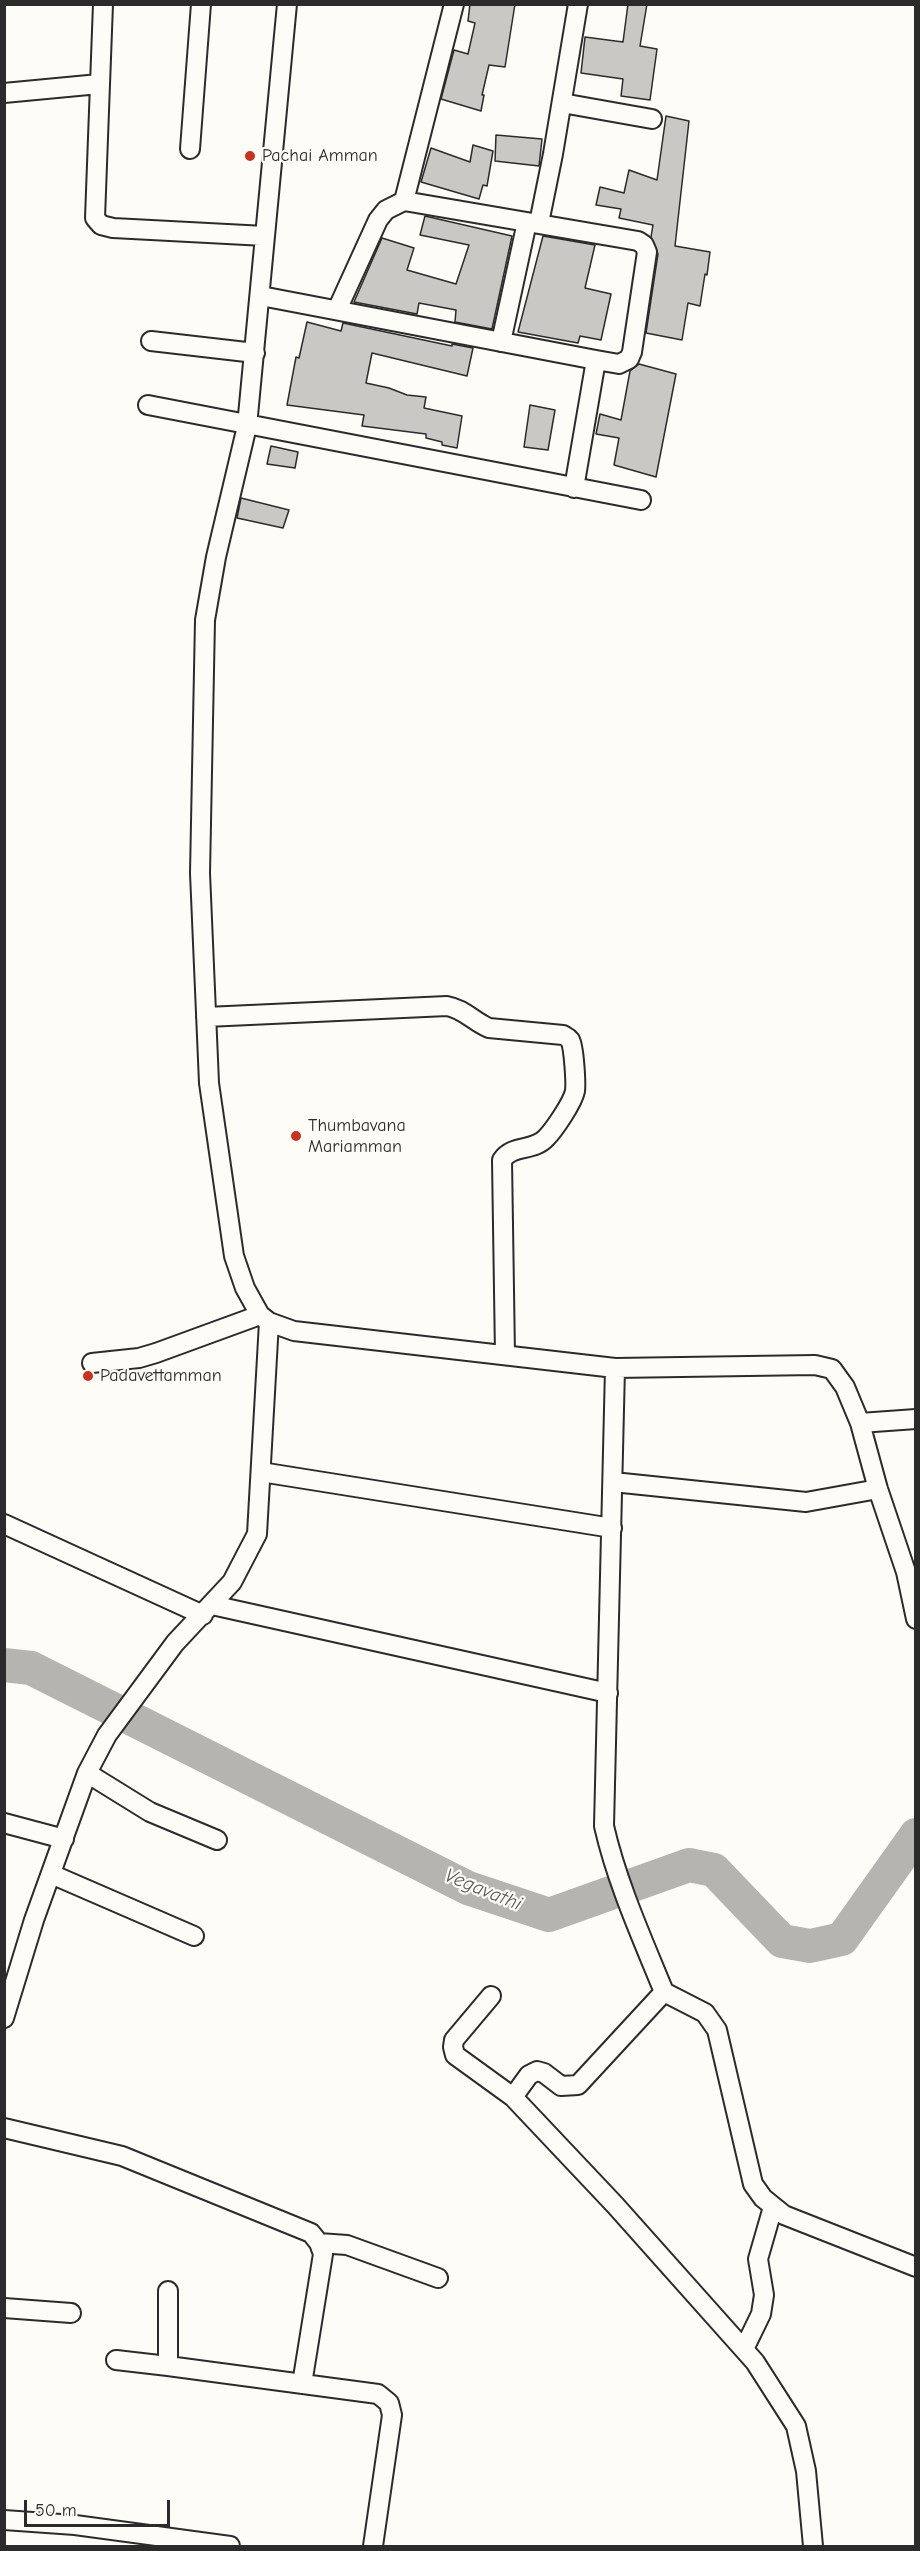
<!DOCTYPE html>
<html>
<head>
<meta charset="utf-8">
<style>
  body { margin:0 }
  #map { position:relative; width:920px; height:2551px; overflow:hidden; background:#fdfcf7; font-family:"Comic Neue",sans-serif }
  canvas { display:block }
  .frame { position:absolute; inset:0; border:6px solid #2b2b2b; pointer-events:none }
  .scale { position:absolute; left:24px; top:2500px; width:146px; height:27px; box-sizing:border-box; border:3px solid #2b2b2b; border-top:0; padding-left:8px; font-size:18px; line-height:21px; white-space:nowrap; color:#2b2b2b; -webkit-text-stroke:4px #fdfcf7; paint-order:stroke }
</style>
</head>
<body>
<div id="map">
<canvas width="920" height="2551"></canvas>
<div class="frame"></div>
<div class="scale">50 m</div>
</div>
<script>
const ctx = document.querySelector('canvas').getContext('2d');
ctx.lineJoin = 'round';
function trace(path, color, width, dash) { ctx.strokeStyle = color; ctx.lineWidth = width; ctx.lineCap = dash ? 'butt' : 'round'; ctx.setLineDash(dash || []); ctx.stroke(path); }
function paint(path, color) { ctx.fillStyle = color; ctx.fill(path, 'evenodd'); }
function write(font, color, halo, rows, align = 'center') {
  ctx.font = font + ' "Comic Neue",sans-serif'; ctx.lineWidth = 4.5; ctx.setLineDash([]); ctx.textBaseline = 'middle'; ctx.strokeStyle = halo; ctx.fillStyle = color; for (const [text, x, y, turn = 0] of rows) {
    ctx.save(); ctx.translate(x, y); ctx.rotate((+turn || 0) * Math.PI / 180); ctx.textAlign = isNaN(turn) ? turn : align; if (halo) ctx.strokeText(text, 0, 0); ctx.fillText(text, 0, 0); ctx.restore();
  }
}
trace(new Path2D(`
  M4 1665 31 1668 468 1888 549 1915 689 1865 714 1870 782 1941 810 1946 842 1939 916 1835`), '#b5b4b1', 34);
const building = new Path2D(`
  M470 4H515L505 67 489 65 482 95H484L481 111 441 99 454 50 468 54 475 23 468 21Z
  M628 4H647L640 46 657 49 650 100 621 96 623 79 581 73 585 37 623 42Z
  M666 116 689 121 675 246 710 252 707 275 705 274 700 306 688 303 682 340 646 333 658 254 651 237 653 225 619 218 621 209 596 205 600 187 624 193 629 170 657 180Z
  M496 135 542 139 539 166 495 161Z
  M473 145 493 151 487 186 483 185 479 199 421 182 431 148 470 162Z
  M425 216 512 236 492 329 455 322 456 310 419 303 417 314 354 302 382 238 414 248 407 270 456 284 469 245 420 235Z
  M543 236 595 245 585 288 611 294 601 340 580 336 578 343 518 332Z
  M307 322 341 331 343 323 452 346V344L473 348 467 376 372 353 366 383 389 388 407 395 426 397 424 408 462 416 457 448 442 445V442L426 438V434L362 426 364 415 287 405 296 357 299 358Z
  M639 364 676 374 656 477 614 465 619 438 596 434 600 414 621 420 630 371Z
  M530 405 555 410 548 450 524 447Z
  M271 446 298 452 295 468 267 464Z
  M241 498 289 510 283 528 237 518Z`);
paint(building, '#c9c8c4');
trace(building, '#2b2b2b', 1.5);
const street = new Path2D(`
  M103 4 95 218 101 225 113 228 265 236
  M287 4 247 426 216 557 205 620 200 873 209 1083 234 1256 245 1288 260 1315 269 1322 294 1331 615 1368 815 1365 832 1369 845 1387 860 1423 878 1489 906 1572 916 1619
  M4 93 99 84
  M562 103 652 119
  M190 149 201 4
  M404 201 454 4
  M539 223 553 154 578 4
  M261 296 596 360 619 364 629 359 632 352 647 252 644 245 638 241 404 201 386 210 378 220 337 310
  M151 341 255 353
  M501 342 527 222
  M148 405 641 500
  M574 488 596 360
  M206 1017 447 1006C464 1009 474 1022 489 1028L563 1035C566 1037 568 1037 570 1040 574 1047 576 1083 575 1091 573 1102 554 1130 546 1138 533 1152 513 1144 502 1160L505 1355
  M92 1363 139 1358 156 1353 260 1315
  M615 1368 604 1826C617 1883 642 1938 664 1992L578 2085 561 2086 544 2073 537 2071 529 2075 513 2097 615 2205 755 2362 796 2426 806 2471 813 2546
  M860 1423 916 1419
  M261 1472 612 1528
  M613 1482 806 1502 878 1489
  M4 1524 203 1615
  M212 1605 608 1693
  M87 1773 150 1812 217 1840
  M4 1823 64 1839
  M51 1874 194 1936
  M664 1992 705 2013 717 2030 753 2184 763 2198 784 2215 916 2267
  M491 1996 454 2040 453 2047 455 2055 513 2097
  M4 2018 34 1920 87 1773 107 1735 175 1643 232 1582 257 1534 269 1322
  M4 2128 122 2156 311 2233 319 2243 323 2254 302 2384
  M319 2243 347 2245 438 2278
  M168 2291V2366L378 2394 389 2403 392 2415 373 2546
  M4 2308 71 2313
  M744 2349 761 2314 764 2295 758 2259 773 2207
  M116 2360 168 2366
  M4 2520 75 2525 230 2546`);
trace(street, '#2b2b2b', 22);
trace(street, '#fdfcf7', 18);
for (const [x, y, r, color] of [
  [250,156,6,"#c8321e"],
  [296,1136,6,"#c8321e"],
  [88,1376,6,"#c8321e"]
]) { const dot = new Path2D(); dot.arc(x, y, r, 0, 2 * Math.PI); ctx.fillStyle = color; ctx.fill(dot); trace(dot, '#fdfcf7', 2); }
write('18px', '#2b2b2b', '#fdfcf7', [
  ["Pachai Amman",262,156],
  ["Thumbavana",308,1126],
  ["Mariamman",308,1147],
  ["Padavettamman",100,1376]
], 'left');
write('italic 20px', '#5b5b5a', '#fdfcf7', [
  ["Vegavathi",483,1890,22]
]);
</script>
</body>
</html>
